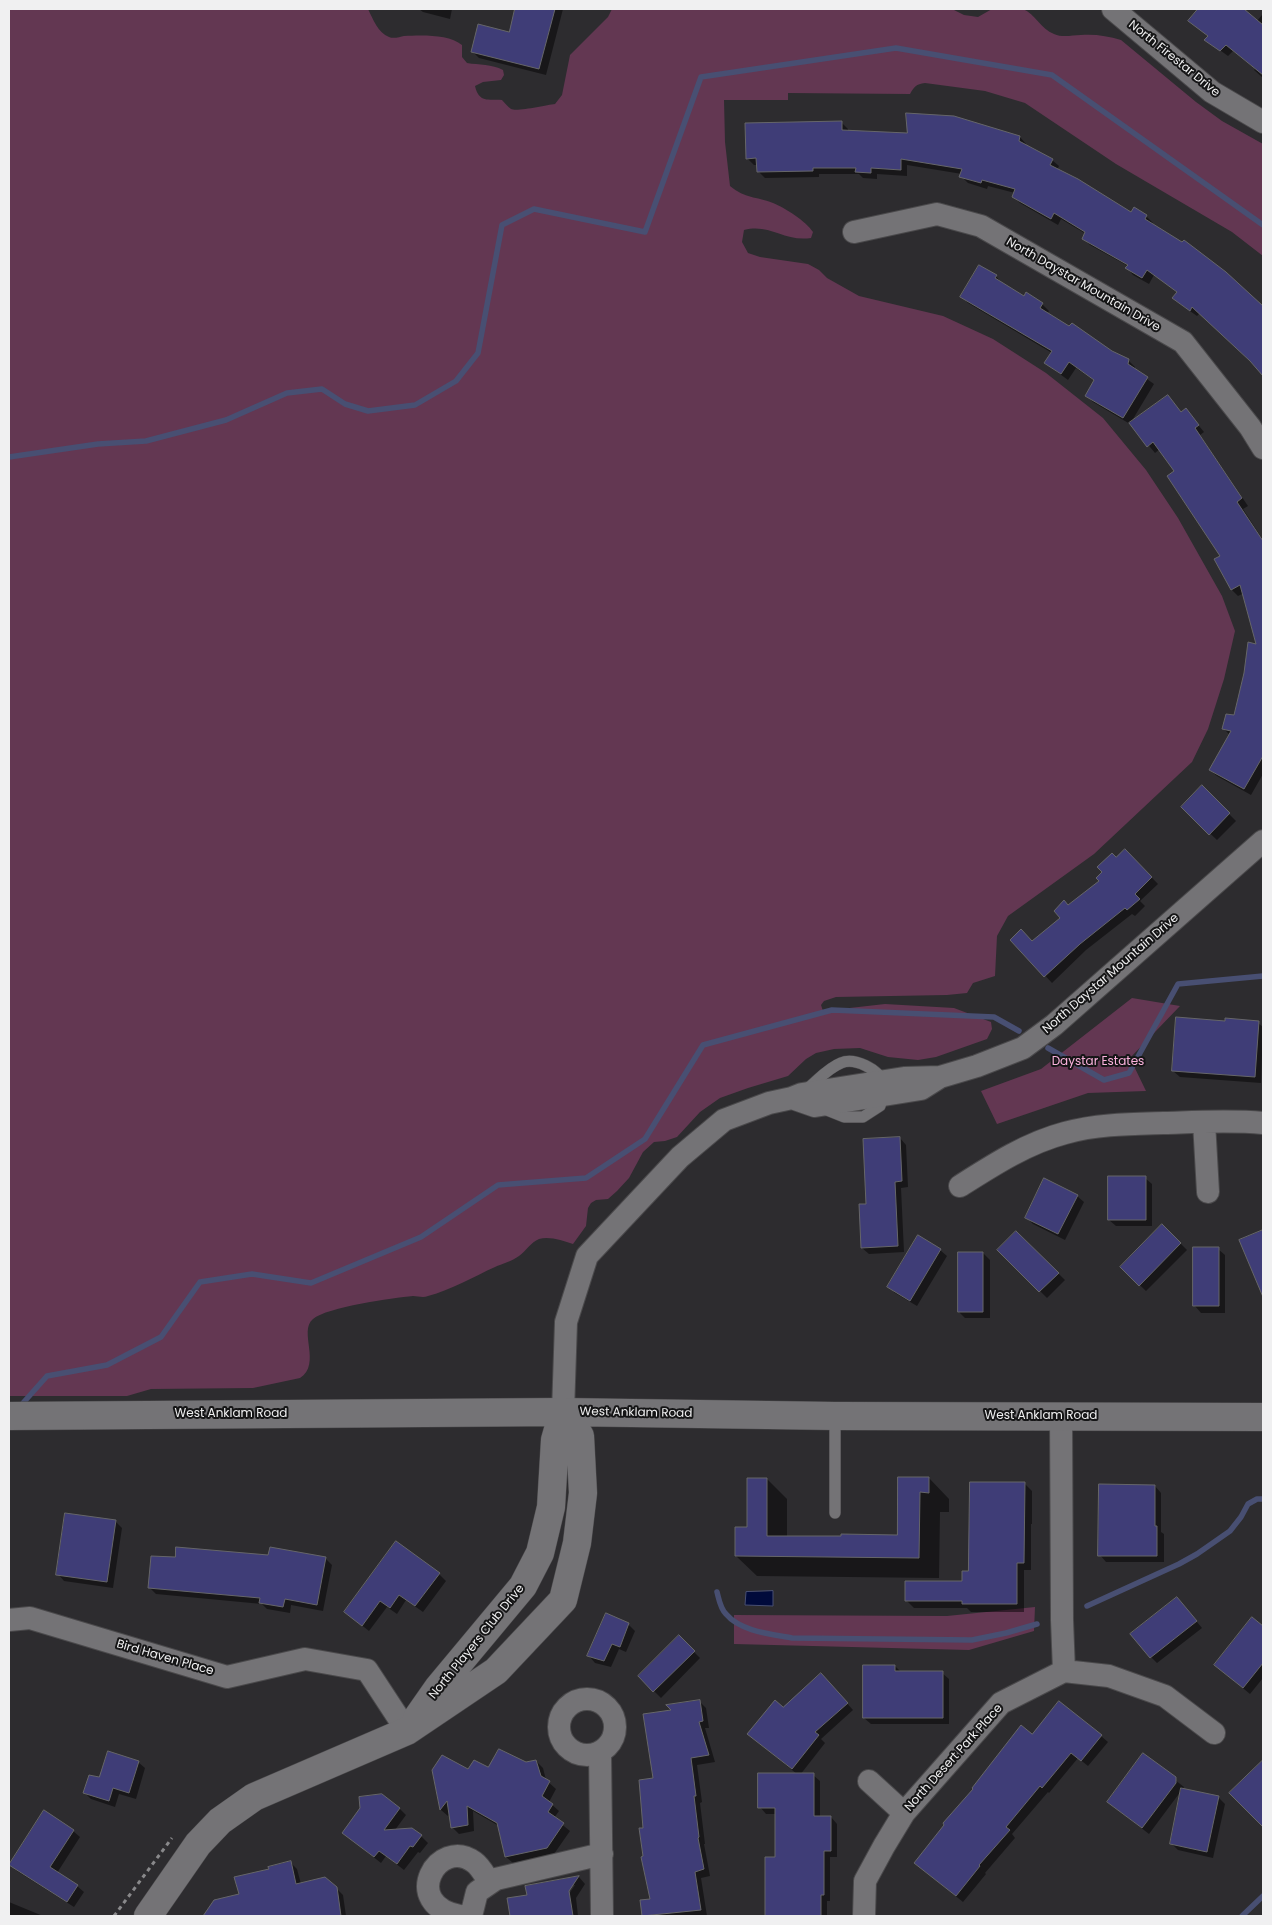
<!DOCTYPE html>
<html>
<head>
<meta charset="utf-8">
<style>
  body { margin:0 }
  #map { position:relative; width:1272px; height:1925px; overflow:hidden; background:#2d2c2f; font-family:Poppins,sans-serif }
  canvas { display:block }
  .frame { position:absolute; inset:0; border:10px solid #f0f0f1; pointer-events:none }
</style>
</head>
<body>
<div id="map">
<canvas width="1272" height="1925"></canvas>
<div class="frame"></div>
</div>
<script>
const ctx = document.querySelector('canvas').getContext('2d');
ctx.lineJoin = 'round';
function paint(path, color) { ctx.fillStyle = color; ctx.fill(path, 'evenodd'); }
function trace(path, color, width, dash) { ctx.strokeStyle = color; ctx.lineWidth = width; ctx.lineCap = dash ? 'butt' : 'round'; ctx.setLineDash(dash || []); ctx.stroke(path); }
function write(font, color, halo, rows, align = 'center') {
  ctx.font = font + ' Poppins,sans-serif'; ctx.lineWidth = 4; ctx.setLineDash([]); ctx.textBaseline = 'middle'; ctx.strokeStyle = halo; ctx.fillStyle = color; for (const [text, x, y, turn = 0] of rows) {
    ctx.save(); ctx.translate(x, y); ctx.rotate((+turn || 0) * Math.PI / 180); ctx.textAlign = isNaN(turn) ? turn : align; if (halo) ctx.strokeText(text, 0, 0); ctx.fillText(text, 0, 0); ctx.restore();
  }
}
paint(new Path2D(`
  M9 9H368C373 19 378 33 389 37 393 39 400 37 404 36 421 35 449 34 462 45V57L467 63C479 65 492 64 503 70L504 75 501 80 483 82 475 86C479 103 488 99 502 100 504 102 508 107 511 109 517 112 546 105 555 104L562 95 570 55 608 17 612 9H952L964 15 978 17 992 9H1023C1035 14 1041 29 1054 34 1063 38 1072 35 1081 35 1095 34 1108 36 1121 40L1196 102 1222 121 1263 144V256L1232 232 1116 164 1025 103 985 91 925 83C916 84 914 87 910 94L788 93V100H724L725 142 730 186C746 199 755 196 773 203 785 208 806 221 813 232L811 238C784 242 770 223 744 230L742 242 748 253 760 257 808 264 819 270 827 278 859 296 943 316 993 339 1046 373 1103 418 1146 470 1178 518 1222 596 1235 631 1224 679 1208 729 1192 762 1094 854 1008 916 997 936 995 976 973 983 967 993 947 995 836 997 824 1001 821 1005 823 1011 885 1004 954 1008 991 1022 992 1029 987 1039 936 1057 918 1060 888 1057 860 1048 834 1049 816 1053 806 1059 788 1076 748 1088 720 1098 700 1112 677 1137 665 1141 654 1142 643 1152 629 1178 617 1191 608 1199 596 1200 591 1203 588 1208 586 1226 573 1244C563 1241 550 1236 539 1239 531 1242 526 1251 519 1256 512 1261 502 1264 495 1267 473 1277 451 1290 428 1296 423 1298 418 1296 413 1296 393 1298 327 1307 313 1319 298 1331 322 1364 300 1378L253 1388 151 1389 127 1396H9Z
  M1132 998 1180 1006 1130 1058 1146 1091 1088 1093 997 1124 981 1091 1041 1069Z
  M1035 1607 1034 1631 969 1650 734 1644V1615L947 1616Z`), '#633752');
const water = new Path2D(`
  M773 1591V1606L745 1605 746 1592Z`);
paint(water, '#000a3b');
trace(water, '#484f72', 1);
paint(new Path2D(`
  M419 9H452L450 19 423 12Z
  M517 9H563L546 75 479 58 472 51 510 33Z
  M1200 9H1242L1257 21 1262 15 1263 16V78L1254 70 1255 69 1233 51 1228 56 1206 40 1209 37 1189 21Z
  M841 122 848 129V132L1020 137 1026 144V146L1052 160 1059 166 1057 170 1131 214 1146 216 1153 223 1152 225 1225 273 1263 308V374L1200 313 1197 316 1180 304 1177 292 1154 275 1149 284 1133 275 1127 268 1128 266 1090 245 1084 239 1086 234 1061 219 1058 225 1020 203 1013 196 1015 193 988 186 987 189 968 183 961 176 962 174 907 165V176L877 174V179L863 178 859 174H819V177L765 178 758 171V165H754L747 158Z
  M996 276 1002 284 1025 297 1042 304 1049 311 1047 314 1128 360 1135 367 1134 370 1154 384 1130 424 1093 402 1086 395 1095 381 1076 368 1068 380 1045 363 1052 353 968 303 962 297Z
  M1168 396 1182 413 1186 410 1204 432 1200 435 1248 506 1243 509 1263 540V634H1260L1244 593 1238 596 1232 590 1222 556 1176 471 1160 449 1155 453 1131 424Z
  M1249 644 1263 647V774L1251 795 1217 776 1210 770 1230 735 1223 728 1235 716 1245 674Z
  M1202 787 1236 821 1217 840 1182 807Z
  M1125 850 1158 884 1140 901 1145 906 1135 916 1132 914 1086 950 1052 983 1012 940 1033 943 1061 918 1069 907 1100 881 1116 859Z
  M1226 1023H1258L1263 1027 1261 1083 1180 1077 1173 1071Z
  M900 1138 906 1145 908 1187 901 1188 904 1252 869 1254 862 1248 868 1205Z
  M1145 1178 1152 1184V1226H1116L1109 1220Z
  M1077 1196 1084 1202 1065 1240 1033 1224 1026 1217Z
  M1162 1225 1187 1250 1146 1291 1121 1267Z
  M1263 1231V1286L1257 1280 1241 1241Z
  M1016 1232 1065 1280 1047 1298 999 1250Z
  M1218 1249 1225 1255V1313H1201L1195 1306Z
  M940 1250 947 1256 917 1306 895 1293 889 1287Z
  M983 1253 990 1260V1318H965L959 1312Z
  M899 1478H929L949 1499V1512H940L939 1578 757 1576 736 1556 767 1479 787 1499V1537L899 1536Z
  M1025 1484 1032 1491V1524H1031V1570H1024V1612H971L967 1608H914L906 1600 963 1582Z
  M1155 1486 1161 1493V1532L1164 1534V1562H1106L1100 1555Z
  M115 1521 122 1528 113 1588 64 1581 58 1574Z
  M269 1556 325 1558 332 1565 323 1611 291 1605 290 1613 267 1609 262 1604 156 1594 150 1588 176 1559Z
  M439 1574 446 1581 423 1612 406 1600 397 1614 387 1607 369 1631 345 1612Z
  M1177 1598 1202 1628 1157 1663 1151 1657Z
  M1253 1619 1263 1627V1678L1250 1694 1215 1665Z
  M628 1624 635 1631 626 1652 619 1649 611 1667 595 1663 589 1656Z
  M679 1637 700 1658 661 1698 639 1676Z
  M895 1666 901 1672 942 1673 949 1679V1724H871L864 1718Z
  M828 1682 853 1710 821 1739 825 1743 800 1775H813L820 1781V1817H831L837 1824V1857H830V1901H827V1916H765L766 1858H776V1814H766L760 1807 798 1775 756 1740 783 1708Z
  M699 1701 706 1708 709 1728H705L715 1762 697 1765 702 1802 700 1803 705 1844H704L710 1876 701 1878 707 1916H643L641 1902 651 1900 644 1857V1829L654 1779 674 1711Z
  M1033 1736H1101L1108 1742 1088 1766 1078 1758 1049 1793 1048 1792 1012 1834 1015 1838 985 1873 986 1874 963 1902 922 1869Z
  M1143 1755 1184 1787 1149 1834 1108 1802Z
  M536 1761 543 1768 546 1780 556 1789 549 1802 559 1811 554 1818 570 1831 554 1854 513 1863 506 1857 499 1826 473 1811 474 1831 459 1834 452 1827 450 1812 448 1816 441 1810 434 1771H468Z
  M1263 1761V1825L1231 1793Z
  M138 1762 145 1768 136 1799 119 1794 115 1807 91 1799 85 1793 100 1779Z
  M1218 1797 1225 1804 1213 1858 1178 1850 1171 1843Z
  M399 1808 406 1815 395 1830 421 1836 428 1843 420 1853 418 1852 404 1870 386 1856 381 1863 343 1833Z
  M73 1831 80 1837 57 1873 77 1886 84 1892 74 1907 17 1871 11 1864Z
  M291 1863 297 1869 301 1884 336 1888 343 1895 346 1916H208V1911L240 1895 270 1870Z
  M579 1877 585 1884 576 1898 578 1916H511L509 1899 528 1896 526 1887ZM572 1885H575L567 1897 565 1895Z
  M9 1902 43 1916H9Z`), '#0007');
trace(new Path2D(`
  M9 457 98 444 146 441 226 420 287 393 322 389 345 404 368 411 415 405 456 381 478 353 502 225 534 209 645 232 701 77 896 48 1052 75 1263 225
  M1048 1048 1104 1080 1129 1073 1178 984 1263 976
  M23 1403 47 1376 107 1365 161 1337 200 1282 252 1274 311 1283 421 1237 498 1185 586 1178 645 1139 703 1045 832 1010 994 1017 1019 1031
  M717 1592C719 1599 720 1608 726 1614 740 1631 770 1634 792 1638L972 1640 1006 1633 1037 1624
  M1087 1606 1179 1564 1197 1554 1230 1531 1241 1517 1248 1504 1257 1499H1263
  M1242 1916 1263 1896`), '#484f72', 5.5);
const building = new Path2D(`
  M515 9H555L539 69 471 52 478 24 509 32Z
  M1198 9H1244L1263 25V75L1226 45 1220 51 1204 40 1208 36 1188 21Z
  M906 113 954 116 1020 136 1019 141 1053 159 1050 165 1078 179 1131 212 1134 207 1147 215 1145 219 1182 242 1184 240 1226 272 1263 306V376L1250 361 1192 307 1190 311 1172 298 1177 292 1147 270 1142 278 1125 268 1128 265 1082 239 1085 232 1054 213 1051 219 1012 197 1015 189 982 180 981 183 959 177 962 169 901 159V170L871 168V173L855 172 856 168H813V171L757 172 756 158 746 159 745 123 842 121V130L907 133Z
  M979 265 997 275 995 278 1024 296 1026 292 1043 303 1040 308 1069 326 1072 323 1112 351 1129 359 1128 364 1148 377 1123 418 1085 396 1094 380 1069 362 1061 374 1044 363 1052 351 960 297Z
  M1168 395 1181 412 1186 408 1199 425 1195 428 1242 498 1237 502 1263 541V756L1244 789 1209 770 1231 731 1222 729 1226 714 1234 715 1244 673 1248 642 1256 644 1240 585 1231 590 1214 559 1220 556 1167 476 1174 471 1153 442 1147 447 1129 423Z
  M1202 785 1230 813 1209 835 1181 807Z
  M1125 849 1152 877 1135 894 1140 899 1127 910 1125 908 1080 944 1044 977 1010 940 1021 929 1032 941 1060 918 1054 911 1064 900 1068 905 1099 881 1096 878 1102 872 1097 867 1112 853 1116 857Z
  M1176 1017 1225 1021V1018L1259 1021 1255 1077 1172 1071Z
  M900 1137 902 1181 895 1182 898 1246 861 1248 859 1204H866L863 1139Z
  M1108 1176H1146V1220H1108Z
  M1044 1178 1078 1195 1058 1234 1025 1218Z
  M1162 1224 1181 1243 1139 1286 1120 1267Z
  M1263 1230V1297L1239 1240Z
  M1016 1231 1059 1273 1039 1292 997 1250Z
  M918 1235 941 1249 910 1301 887 1287Z
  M1193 1247H1219V1306H1193Z
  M958 1252H983V1312H958Z
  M898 1477H929V1493L920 1492 919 1558 735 1556V1527H747V1478H767V1536H841V1534L897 1535Z
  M970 1482H1025L1024 1563H1017V1604H962V1601H905V1581H962V1571H968Z
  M1099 1484 1155 1485V1526H1157V1556H1098Z
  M65 1513 116 1520 107 1582 56 1575Z
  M396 1541 440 1573 415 1606 399 1595 390 1608 380 1601 362 1626 344 1612Z
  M176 1547 268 1555 270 1547 326 1557 317 1605 285 1599 283 1607 259 1603 260 1598 148 1588 151 1556 175 1557Z
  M1177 1597 1197 1621 1150 1658 1130 1634Z
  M606 1613 629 1623 620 1647 612 1644 604 1661 587 1656Z
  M1252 1617 1263 1626V1663L1243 1688 1214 1665Z
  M679 1635 695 1651 653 1692 638 1676Z
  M863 1665H895V1671H943V1718H863Z
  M821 1673 848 1703 815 1732 819 1735 792 1769 747 1734 775 1700 783 1707Z
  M700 1700 703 1721 699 1722 709 1755 691 1758 696 1796H694L699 1837 698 1838 704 1869 695 1872 701 1910 642 1916 640 1900 650 1899 641 1857 643 1856 639 1828H643L639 1780 653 1778 643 1714 671 1710 666 1705Z
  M1059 1701 1102 1735 1081 1761 1071 1753 1042 1788 1040 1786 1006 1827 1010 1830 979 1865 980 1866 956 1896 914 1863 944 1825 943 1823 973 1789 972 1788 1021 1725 1032 1734Z
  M499 1749 526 1762 536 1760 541 1776 550 1781 542 1796 553 1804 548 1812 564 1823 547 1848 505 1857 497 1823 467 1806 468 1825 451 1828 447 1801 440 1810 432 1770 442 1755 468 1769 474 1760 488 1767Z
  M108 1751 139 1761 129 1793 113 1788 109 1801 83 1793 89 1775 99 1777Z
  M1143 1753 1176 1777V1783L1142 1828 1107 1802Z
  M1263 1760V1827L1229 1793Z
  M758 1773H814V1816H831V1851H824V1895H821V1916H765V1857H775V1808H758Z
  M1181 1788 1219 1796 1207 1852 1170 1844Z
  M382 1794 400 1808 384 1830 412 1828 422 1835 413 1847 410 1846 397 1864 379 1851 374 1857 342 1833 360 1808 359 1797Z
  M44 1810 74 1830 50 1867 78 1885 67 1902 9 1865Z
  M291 1861 296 1884 325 1877 337 1887 341 1916H203L214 1900 239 1894 234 1877 269 1869 268 1867Z
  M579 1876 569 1891 573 1916H510L507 1898 527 1895 525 1886Z`);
paint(building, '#3f3d77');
trace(building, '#666669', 1);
const lane = new Path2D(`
  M807 1089C818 1080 828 1068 841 1063 854 1057 879 1069 883 1083 885 1091 882 1099 880 1106L863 1117H844L824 1109
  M835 1416V1513`);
const street = new Path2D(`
  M1113 9 1212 92 1263 122
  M854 232 937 214 981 226 1183 342 1250 427 1263 448
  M940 1077 904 1078 802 1094 792 1098 815 1106 921 1089 940 1077 977 1066 1023 1048 1054 1025 1263 841
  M1204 1122 1208 1192
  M960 1186C993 1165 1027 1143 1065 1133 1098 1124 1131 1124 1164 1123 1197 1122 1230 1120 1263 1123
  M563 1412 566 1322 587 1256 680 1157 724 1120 769 1103 792 1098
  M1061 1416 1062 1620 1064 1671
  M9 1620 30 1618 227 1677 305 1659 367 1670 407 1731
  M1064 1671 1109 1676 1165 1696 1214 1733
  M559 1727a28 28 0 1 1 56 0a28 28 0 1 1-56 0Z
  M600 1752 602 1916
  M869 1781 904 1813
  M460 1916C399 1904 438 1836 474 1862 481 1867 485 1876 490 1883
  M471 1916 477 1892 496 1879 602 1854
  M864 1916 865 1881 884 1846 904 1813 1001 1703 1064 1671`);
const secondary = new Path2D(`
  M9 1416 563 1412 835 1416 1263 1417
  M417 1718 438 1688 523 1586 540 1553 551 1507 555 1440 563 1412
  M148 1916 198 1844 220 1821 254 1797 407 1731 496 1671 563 1600 577 1543 583 1493 580 1436 563 1412`);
trace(lane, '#4a494b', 12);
trace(street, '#4a494b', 24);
trace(secondary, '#4a494b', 29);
trace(new Path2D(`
  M114 1916 172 1838`), '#89898b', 3, [4, 4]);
trace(lane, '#747376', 11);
trace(street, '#747376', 22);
trace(secondary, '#747376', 28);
write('12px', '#f0f0f1', '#151516', [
  ["North Firestar Drive",1174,59,39],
  ["North Daystar Mountain Drive",1083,285,30],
  ["North Daystar Mountain Drive",1111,974,-41],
  ["West Anklam Road",636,1413,1],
  ["West Anklam Road",231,1414],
  ["West Anklam Road",1041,1416],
  ["North Players Club Drive",477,1642,-51],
  ["Bird Haven Place",165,1658,16],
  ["North Desert Park Place",954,1758,-48]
]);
write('12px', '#fbb2dd', '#151516', [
  ["Daystar Estates",1098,1062]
]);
</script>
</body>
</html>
